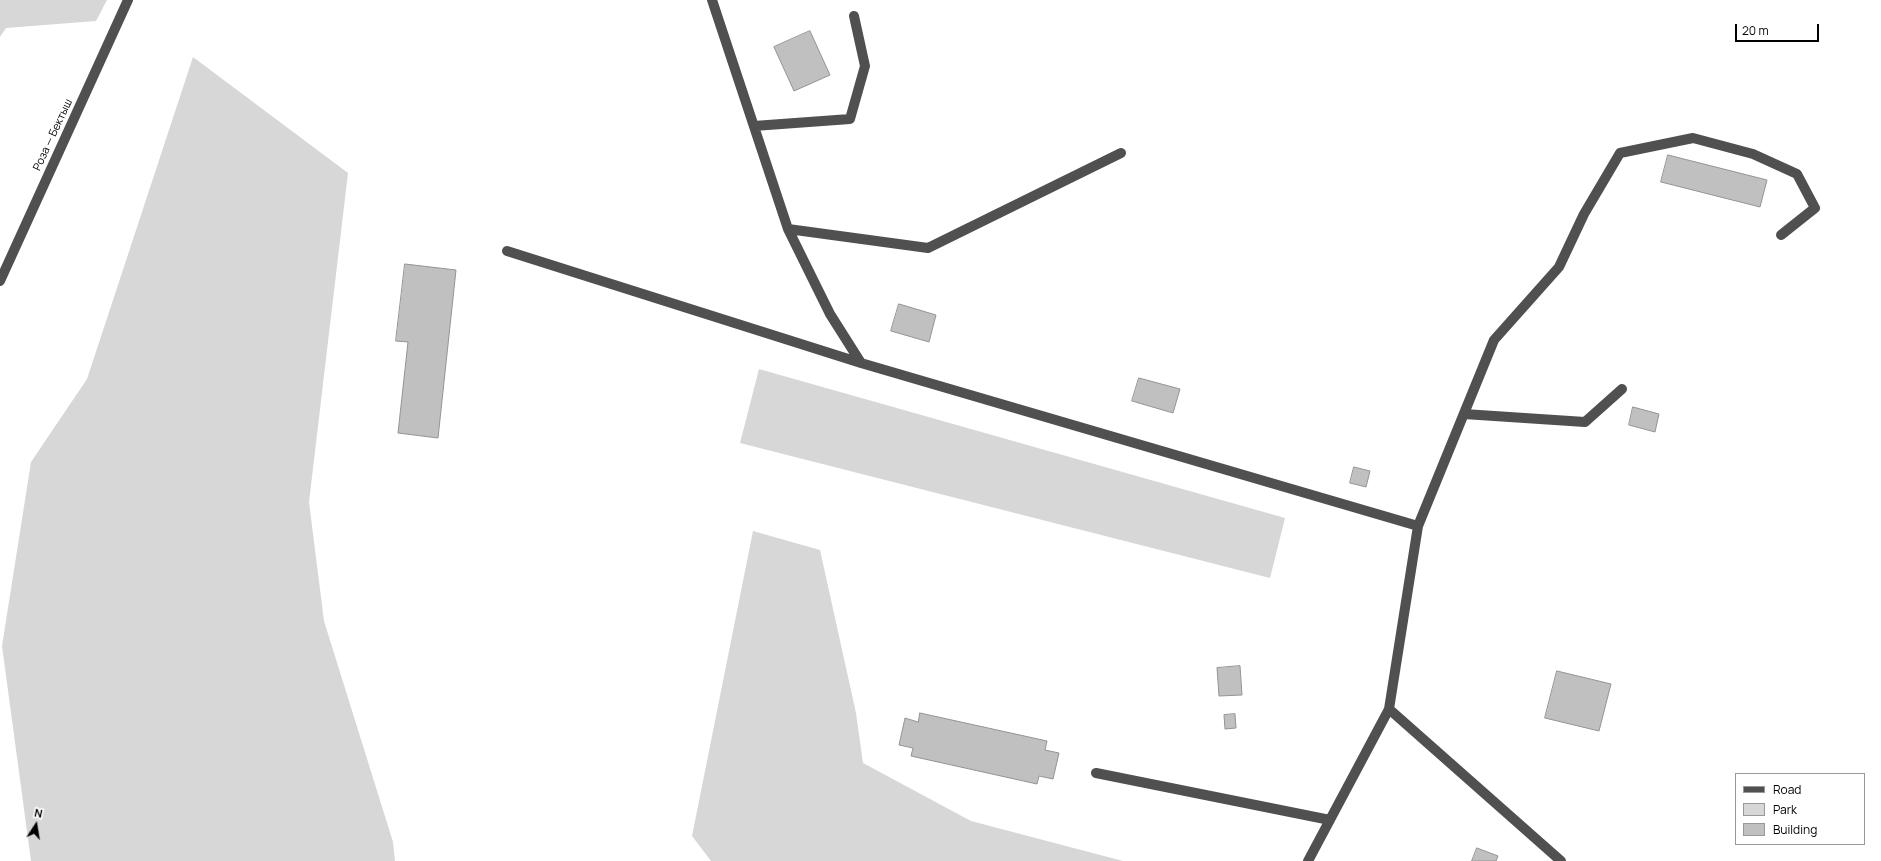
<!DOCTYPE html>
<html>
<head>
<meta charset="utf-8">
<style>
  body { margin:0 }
  #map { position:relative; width:1881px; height:861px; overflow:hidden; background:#fff; font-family:Manrope,sans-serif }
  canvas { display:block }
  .legend { position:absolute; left:1735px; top:773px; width:130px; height:72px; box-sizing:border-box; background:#fff; border:1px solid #999; margin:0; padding:5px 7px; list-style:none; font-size:12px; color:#000 }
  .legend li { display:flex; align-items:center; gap:8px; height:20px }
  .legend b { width:20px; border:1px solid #999 }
  .north { position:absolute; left:16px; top:805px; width:40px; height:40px; -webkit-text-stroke:3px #fff; paint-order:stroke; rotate:12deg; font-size:11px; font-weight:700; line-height:16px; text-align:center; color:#000 }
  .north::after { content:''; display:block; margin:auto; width:14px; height:18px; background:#000; clip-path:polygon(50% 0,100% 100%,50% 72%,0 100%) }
  .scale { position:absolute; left:1735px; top:24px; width:84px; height:18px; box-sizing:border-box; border:2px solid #000; border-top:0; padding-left:5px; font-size:12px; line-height:14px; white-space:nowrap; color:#000; -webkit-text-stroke:3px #fff; paint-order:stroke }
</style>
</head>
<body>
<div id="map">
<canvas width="1881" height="861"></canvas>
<ul class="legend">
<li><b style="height:5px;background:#505050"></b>Road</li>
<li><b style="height:11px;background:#d7d7d7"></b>Park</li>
<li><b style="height:11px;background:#c0c0c0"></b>Building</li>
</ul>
<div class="north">N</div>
<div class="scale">20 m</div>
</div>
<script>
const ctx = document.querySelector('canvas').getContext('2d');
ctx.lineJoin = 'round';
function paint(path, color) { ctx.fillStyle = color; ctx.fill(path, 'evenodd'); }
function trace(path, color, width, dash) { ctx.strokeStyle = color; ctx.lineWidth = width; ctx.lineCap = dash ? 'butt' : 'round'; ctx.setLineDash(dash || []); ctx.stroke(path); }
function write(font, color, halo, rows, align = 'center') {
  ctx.font = font + ' Manrope,sans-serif'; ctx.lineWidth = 3; ctx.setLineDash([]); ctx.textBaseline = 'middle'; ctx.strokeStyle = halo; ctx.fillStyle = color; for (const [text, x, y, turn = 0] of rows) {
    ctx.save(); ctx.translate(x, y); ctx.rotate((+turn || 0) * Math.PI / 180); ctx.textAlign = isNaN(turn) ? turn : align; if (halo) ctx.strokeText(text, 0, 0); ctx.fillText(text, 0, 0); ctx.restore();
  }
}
paint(new Path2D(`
  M0 0H107L96 21 6 28 0 37Z
  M193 57 348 173 309 502 324 621 393 842 395 861H31L2 646 31 462 87 379Z
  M759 369 1285 518 1270 578 740 443Z
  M753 531 820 550 856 713 863 763 971 821 1123 861H711L692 836Z`), '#d7d7d7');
const building = new Path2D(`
  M810 31 830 75 794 91 774 47Z
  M1668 155 1767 180 1760 207 1661 182Z
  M405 264 456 270 438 438 398 433 408 342 396 341Z
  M899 304 936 315 929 342 891 331Z
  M1139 378 1180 389 1173 413 1132 401Z
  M1633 407 1659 414 1655 432 1629 425Z
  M1354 467 1370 471 1366 487 1350 483Z
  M1240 666 1242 695 1219 696 1217 668Z
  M1557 671 1611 684 1599 731 1545 718Z
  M920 713 1047 741 1045 750 1059 753 1053 779 1039 776 1037 784 911 756 913 748 899 745 905 718 918 722Z
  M1235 714 1236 728 1225 729 1224 715Z
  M1477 848 1498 856 1496 861H1472Z`);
paint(building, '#c0c0c0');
trace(building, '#949494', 1);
trace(new Path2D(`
  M712 0 788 229 830 314 861 363 1418 526 1389 709 1308 861
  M754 126 850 119 865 66 854 16
  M788 229 928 248 1121 153
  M507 251 861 363
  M0 281 128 0
  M1464 414 1585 422 1622 389
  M1418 526 1494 340 1559 267 1584 214 1620 153 1693 138 1753 154 1797 174 1815 208 1781 235
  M1389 709 1561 861
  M1096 773 1330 820`), '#505050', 10);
write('11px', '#000', '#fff', [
  ["Роза — Бектыш",53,135,-65]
]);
</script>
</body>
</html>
